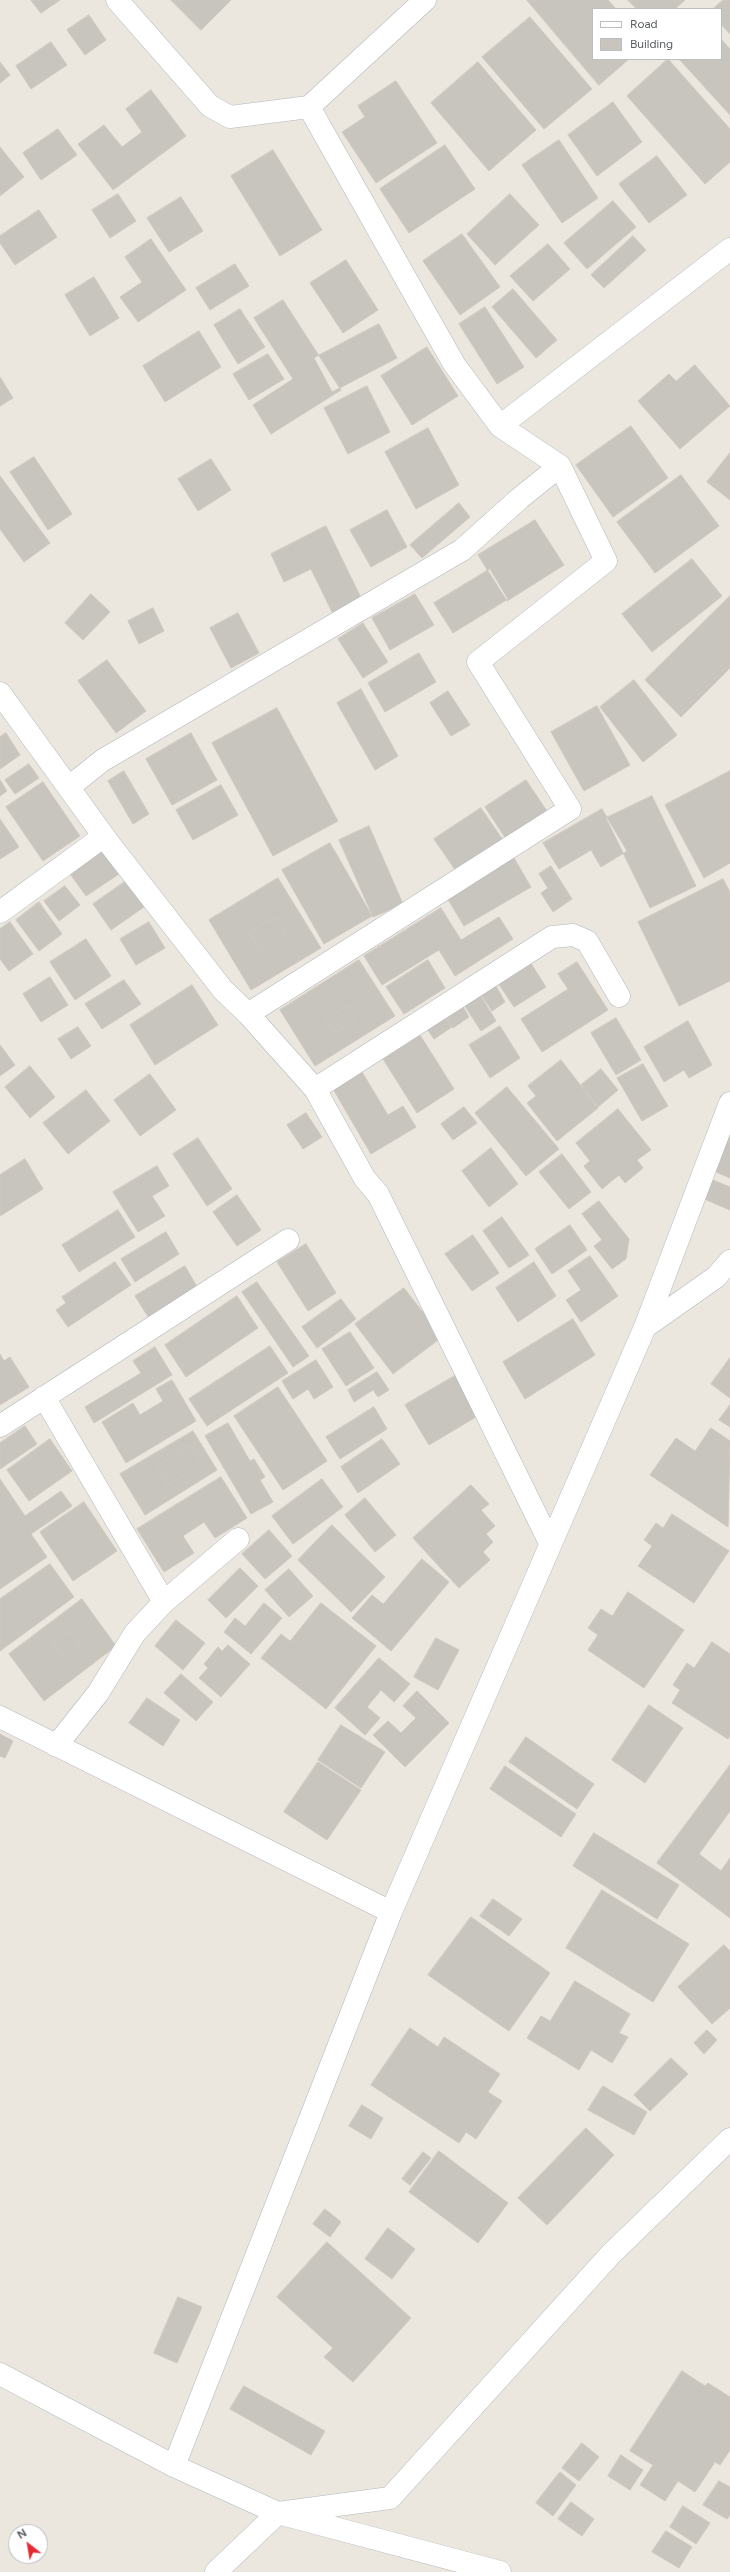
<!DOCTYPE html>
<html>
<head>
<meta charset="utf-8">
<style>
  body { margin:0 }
  #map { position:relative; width:730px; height:2572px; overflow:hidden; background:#ebe7df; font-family:Figtree,sans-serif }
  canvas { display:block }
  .legend { position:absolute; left:592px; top:8px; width:130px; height:52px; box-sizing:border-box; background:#fff; border:1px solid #bcbebf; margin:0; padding:5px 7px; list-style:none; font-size:12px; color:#585d60 }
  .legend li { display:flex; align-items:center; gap:8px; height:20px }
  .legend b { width:20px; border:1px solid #bcbebf }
  .north { position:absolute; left:8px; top:2524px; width:40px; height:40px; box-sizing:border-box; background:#fff; border:1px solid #bcbebf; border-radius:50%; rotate:329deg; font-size:11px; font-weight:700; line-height:16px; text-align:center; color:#585d60 }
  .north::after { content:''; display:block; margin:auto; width:14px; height:18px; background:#e62a32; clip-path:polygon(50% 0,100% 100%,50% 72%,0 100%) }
</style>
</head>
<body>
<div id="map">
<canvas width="730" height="2572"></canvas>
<ul class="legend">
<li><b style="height:5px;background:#fff"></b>Road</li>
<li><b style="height:11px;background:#c8c4be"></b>Building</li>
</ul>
<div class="north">N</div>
</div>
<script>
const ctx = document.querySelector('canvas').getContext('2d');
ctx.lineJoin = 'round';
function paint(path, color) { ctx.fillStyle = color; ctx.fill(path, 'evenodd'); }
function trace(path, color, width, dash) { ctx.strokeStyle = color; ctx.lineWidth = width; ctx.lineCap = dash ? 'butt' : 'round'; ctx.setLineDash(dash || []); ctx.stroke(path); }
const building = new Path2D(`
  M31 0H60L41 13Z
  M171 0H231L201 30Z
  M527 0H608L616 9H593V59H629L599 85Z
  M628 0H685L675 9H637Z
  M723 0H730V34L721 24V9H713Z
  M89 15 106 40 85 55 67 30Z
  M530 17 592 89 544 129 482 57Z
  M721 39 730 49V115L679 59H721Z
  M51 42 67 65 31 89 16 66Z
  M668 59 730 129V162L705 184 627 96Z
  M0 62 10 75 0 83Z
  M478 62 536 130 489 171 431 103Z
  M396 81 437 143 376 183 342 132 365 117 358 106Z
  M151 90 186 136 113 190 78 144 104 125 122 147 142 132 126 109Z
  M613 102 642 142 597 176 568 135Z
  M58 129 77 155 41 180 23 153Z
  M559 140 598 198 562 223 522 165Z
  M445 145 475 189 409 233 380 189Z
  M0 147 24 177 0 196Z
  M273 150 322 230 280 256 231 176Z
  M657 156 687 195 649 223 619 184Z
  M118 194 136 221 110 238 92 210Z
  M510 194 539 225 495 265 467 234Z
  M181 197 203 231 169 252 147 218Z
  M613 201 636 227 587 269 564 243Z
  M39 210 57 237 15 265 0 243V236Z
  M462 234 500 287 460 315 423 261Z
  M633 236 646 250 604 288 591 275Z
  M151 239 186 290 138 322 120 297 142 282 125 257Z
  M548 244 570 269 533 301 510 276Z
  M346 260 378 310 343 333 310 283Z
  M235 264 249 286 210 310 196 288Z
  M94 277 119 318 90 336 65 295Z
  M513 289 557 340 536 358 492 307Z
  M283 300 341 390 271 434 253 405 293 379 254 318Z
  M485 307 524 367 497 384 459 324Z
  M240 309 265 347 238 364 214 325Z
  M379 324 397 358 332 392 314 358Z
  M199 331 221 367 165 402 143 366Z
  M427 347 458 396 412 425 381 376Z
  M268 354 284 379 249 400 233 374Z
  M695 365 730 406 680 449 638 401 669 374 676 381Z
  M0 377 13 398 0 406Z
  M367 386 390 432 348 454 324 408Z
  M631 426 668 478 613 517 576 465Z
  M428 428 459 485 416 509 385 452Z
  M730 453V500L707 482Z
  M34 457 72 514 48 530 10 472Z
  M211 459 231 490 198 511 178 479Z
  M681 475 719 526 655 573 617 522Z
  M0 476 50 543 24 562 0 529Z
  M459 503 470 517 422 558 410 545Z
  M387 510 407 547 371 567 350 530Z
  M535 520 564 565 507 601 478 555Z
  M326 526 363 602 334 616 311 569 284 582 271 554Z
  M692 559 722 596 652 652 622 614Z
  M490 569 508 599 453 633 434 603Z
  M91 594 110 612 83 640 65 623Z
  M415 594 434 625 390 650 372 618Z
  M730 596V668L681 717 645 680Z
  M153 608 164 631 139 644 128 621Z
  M238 613 259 653 231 668 210 628Z
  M363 623 388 662 363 678 338 639Z
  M419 653 436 682 385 712 368 683Z
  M107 660 146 711 116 733 78 681Z
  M634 680 677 735 643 762 600 707Z
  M361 689 398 756 375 770 337 703Z
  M448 691 470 725 451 736 430 703Z
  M597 706 630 765 584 791 551 732Z
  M277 708 338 821 273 856 212 743Z
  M6 733 20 755 0 769V737Z
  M191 733 217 780 172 805 146 759Z
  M29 764 39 778 15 794 5 780Z
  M124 771 149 814 133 824 108 781Z
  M730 771V863L704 878 665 805Z
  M0 780 7 791 0 796Z
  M526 780 549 814 508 842 485 807Z
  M43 782 80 836 43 861 6 807Z
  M221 785 238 815 193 840 176 810Z
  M652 796 696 886 650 908 606 818Z
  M481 808 505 843 458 874 434 839Z
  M602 809 627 851 601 867 591 850 559 869 543 843Z
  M0 819 19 847 0 859Z
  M369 826 403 904 373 917 339 840Z
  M330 843 372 916 324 944 282 870Z
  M101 848 119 874 86 896 68 871Z
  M514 858 531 887 464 926 447 898Z
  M551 866 572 899 553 912 541 893 548 888 539 874Z
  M278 878 321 948 251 990 209 920ZM276 917 286 934 260 950 249 933Z
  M723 879 730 892V981L679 1006 638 922Z
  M126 881 144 907 111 930 93 904Z
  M65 886 80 905 59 921 44 901Z
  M39 902 62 934 39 951 16 920Z
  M441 908 461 940 499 917 513 939 455 976 439 950 382 985 364 956Z
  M276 917 286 934 260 950 249 933Z
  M10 922 33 954 9 971 0 959V929Z
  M149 922 165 948 136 965 120 939Z
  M86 939 111 976 75 1000 50 962Z
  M359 960 395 1016 315 1066 280 1010ZM348 1005 356 1019 334 1033 326 1019Z
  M428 960 445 988 404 1014 386 987Z
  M530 962 546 987 514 1007 498 983Z
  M577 962 608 1010 542 1052 521 1019 568 989 558 974Z
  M50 977 68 1005 41 1022 23 994Z
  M124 980 141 1004 102 1029 85 1004Z
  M495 984 505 1002 492 1011 480 993Z
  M192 985 218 1025 155 1065 130 1025Z
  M479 993 496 1021 481 1031 463 1003Z
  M348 1005 356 1019 334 1033 326 1019Z
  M462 1005 469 1017 453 1028 445 1016Z
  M445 1017 452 1027 434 1039 427 1029Z
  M616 1018 641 1060 616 1075 591 1033Z
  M688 1021 712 1065 689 1078 684 1070 664 1082 644 1047Z
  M500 1026 520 1058 490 1078 469 1045Z
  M78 1027 91 1046 71 1059 58 1039Z
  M420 1035 454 1089 417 1113 383 1059Z
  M0 1045 15 1065 0 1076Z
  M561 1060 598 1108 557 1141 527 1103 536 1096 528 1086Z
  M643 1064 668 1106 642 1121 617 1078Z
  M30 1066 55 1097 30 1118 5 1087Z
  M601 1069 618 1090 598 1107 581 1085Z
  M362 1072 388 1115 403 1106 416 1127 371 1154 333 1089Z
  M150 1074 176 1110 140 1136 114 1100Z
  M507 1087 559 1149 526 1176 475 1113Z
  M86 1090 110 1121 68 1154 43 1123Z
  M464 1107 477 1123 453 1140 441 1124Z
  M618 1109 651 1150 637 1160 643 1168 625 1183 619 1175 602 1189 584 1166 590 1161 576 1143Z
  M306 1113 322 1137 303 1149 287 1125Z
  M730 1135V1178L714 1171Z
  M198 1138 232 1189 207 1206 173 1154Z
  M491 1148 518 1184 489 1207 462 1171Z
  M562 1154 591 1192 569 1209 539 1172Z
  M25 1159 43 1189 0 1216V1175Z
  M157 1166 169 1186 152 1196 165 1216 138 1232 113 1192Z
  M710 1179 730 1187V1210L702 1198Z
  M237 1195 261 1230 237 1246 213 1212Z
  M599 1201 629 1239 626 1259 612 1269 594 1246 602 1240 582 1214Z
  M118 1210 135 1237 79 1272 62 1245Z
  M502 1217 529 1255 509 1268 483 1231Z
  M570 1225 587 1250 552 1274 535 1249Z
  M166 1232 179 1254 135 1282 121 1259Z
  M473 1235 499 1273 472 1291 445 1254Z
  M306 1244 336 1293 308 1311 277 1262Z
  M590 1256 618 1296 581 1322 566 1300 581 1290 568 1271Z
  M115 1262 131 1285 68 1327 56 1310 66 1303 62 1297Z
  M534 1262 556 1296 518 1322 496 1288Z
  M185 1266 200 1292 152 1323 135 1296Z
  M257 1282 309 1356 293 1367 242 1292Z
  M404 1288 442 1337 393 1374 355 1324Z
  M237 1296 258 1328 186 1377 165 1345Z
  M341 1299 356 1319 317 1348 302 1327Z
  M573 1319 595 1355 525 1399 503 1362Z
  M350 1332 374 1368 346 1386 322 1349Z
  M270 1346 288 1373 207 1426 189 1399Z
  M155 1347 172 1375 94 1423 85 1407 141 1373 133 1361Z
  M0 1354 4 1361 10 1357 29 1387 0 1405Z
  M730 1358V1398L711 1384Z
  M316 1360 333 1387 314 1399 308 1389 293 1399 282 1381Z
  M377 1372 389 1390 378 1397 373 1390 354 1402 348 1390Z
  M458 1374 481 1414 429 1445 405 1405Z
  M172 1380 196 1421 126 1463 102 1422 133 1403 140 1415 163 1401 156 1389Z
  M278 1387 327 1461 283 1490 234 1416Z
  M730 1405V1427L719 1420Z
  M374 1407 387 1429 340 1459 326 1437Z
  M228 1423 250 1461 254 1459 265 1477 260 1480 273 1502 251 1514 205 1436Z
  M25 1426 37 1444 0 1469V1443Z
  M711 1428 730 1441 728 1527 650 1475 676 1438 695 1451Z
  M193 1431 217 1470 145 1515 120 1474ZM191 1445 202 1465 168 1485 157 1466Z
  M50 1439 72 1471 29 1501 7 1470Z
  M382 1439 400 1464 358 1493 341 1467Z
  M191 1445 202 1465 168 1485 157 1466Z
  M221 1477 247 1518 215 1538 204 1522 183 1536 194 1553 164 1572 137 1529Z
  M0 1479 25 1516 61 1491 72 1506 31 1534 47 1557 0 1589Z
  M322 1479 343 1507 293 1544 272 1516Z
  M471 1485 489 1504 481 1510 495 1526 486 1534 493 1542 483 1552 490 1560 459 1588 413 1538Z
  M365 1498 396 1535 375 1552 345 1515Z
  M84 1502 117 1551 73 1581 40 1532Z
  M672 1514 729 1551 694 1603 638 1566 652 1546 644 1540 656 1523 663 1528Z
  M332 1525 385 1577 351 1612 298 1560Z
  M269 1530 292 1556 265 1579 242 1554Z
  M422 1559 449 1582 391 1651 352 1618 372 1595 383 1604Z
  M50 1564 74 1597 0 1651V1599Z
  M240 1568 258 1586 226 1618 208 1600Z
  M289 1569 313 1596 289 1617 265 1590Z
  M628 1592 684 1630 644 1688 588 1650 598 1635 588 1628 601 1609 612 1616Z
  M82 1599 116 1646 44 1701 9 1654ZM69 1631 80 1644 62 1656 52 1643Z
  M264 1603 282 1618 251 1654 224 1632 235 1618 245 1626Z
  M321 1603 376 1646 326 1709 261 1658 281 1634 290 1641Z
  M176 1620 205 1643 183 1670 155 1646Z
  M69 1631 80 1644 62 1656 52 1643Z
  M436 1638 459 1650 438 1690 414 1677Z
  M712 1642 730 1654V1736L728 1739 672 1703 680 1690 673 1685 687 1663 694 1668Z
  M228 1645 250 1664 221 1697 199 1678 208 1668 204 1664 218 1647 222 1651Z
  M379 1658 410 1684 394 1702 381 1690 367 1707 380 1718 365 1735 335 1708Z
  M181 1674 213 1702 196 1721 164 1693Z
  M417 1691 449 1723 405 1767 373 1735 388 1721 401 1733 416 1718 403 1706Z
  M147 1698 180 1720 163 1746 129 1723Z
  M649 1705 683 1728 645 1783 612 1760Z
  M341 1725 385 1752 361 1788 318 1760Z
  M0 1734 13 1741 5 1758 0 1756Z
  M526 1737 594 1784 577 1809 509 1762Z
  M318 1762 361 1790 327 1840 284 1812Z
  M730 1765V1811L699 1854 721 1871 730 1858V1918L657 1863Z
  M505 1766 576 1814 561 1837 490 1789Z
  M594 1833 679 1885 657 1919 573 1866Z
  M602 1890 689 1944 653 2002 566 1948Z
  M493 1899 522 1919 509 1936 480 1916Z
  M471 1917 550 1973 509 2031 428 1975Z
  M724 1945 730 1951V2008L712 2024 678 1987Z
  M575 1981 630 2014 619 2033 628 2037 612 2063 591 2050 579 2070 527 2038 541 2016 550 2021Z
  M410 2028 438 2047 444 2037 500 2074 488 2092 502 2101 476 2139 466 2132 459 2143 371 2085Z
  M707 2030 717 2040 704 2054 694 2043Z
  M671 2058 688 2074 650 2111 634 2095Z
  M603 2086 647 2112 634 2135 588 2110Z
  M362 2105 383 2118 371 2139 349 2126Z
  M586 2128 614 2155 547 2225 518 2198Z
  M439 2151 508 2203 478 2243 409 2192Z
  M423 2152 431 2158 410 2185 402 2179Z
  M325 2209 341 2222 330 2237 313 2224Z
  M388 2228 415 2249 392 2279 365 2259Z
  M327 2242 411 2318 353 2382 324 2357 333 2348 277 2297Z
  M178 2297 202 2307 177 2363 154 2353Z
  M682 2371 705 2386 708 2383 730 2397V2450L720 2465 715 2462 695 2492 678 2481 665 2501 640 2485 653 2465 630 2451Z
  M244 2386 325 2431 311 2455 230 2409Z
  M582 2443 599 2457 579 2481 562 2468Z
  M621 2455 643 2470 630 2490 608 2476Z
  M560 2472 576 2485 553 2516 536 2503Z
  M719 2481 730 2487V2515L727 2519 703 2505Z
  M571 2502 594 2519 582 2536 558 2519Z
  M683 2506 710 2523 696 2544 670 2527Z
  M666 2531 692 2547 679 2568 652 2552Z`);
paint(building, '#c8c4be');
trace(building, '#d0c8be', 1);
const street = new Path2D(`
  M117 0 210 106 230 117 309 107 425 0
  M500 426 730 249
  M0 693 108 842 223 990 248 1014 315 1089 365 1179 378 1194 550 1543
  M69 787 103 760 462 550 520 498 560 466 500 426 454 364 309 107
  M0 912 104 836
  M248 1014 570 809 478 662 606 561 560 466
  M315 1089 552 937 573 935 587 941 619 996
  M645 1327 716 1277 730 1261
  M44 1397 164 1602 135 1633 98 1693 56 1746
  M0 1426 288 1240
  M164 1602 238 1539
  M0 1717 391 1912
  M0 2374 174 2466 278 2513 500 2572
  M174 2466 391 1912 645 1327 730 1103
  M216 2572 278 2513 390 2498 611 2254 730 2139`);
trace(street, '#b2b6ba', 23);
trace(street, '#fff', 22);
</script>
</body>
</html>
